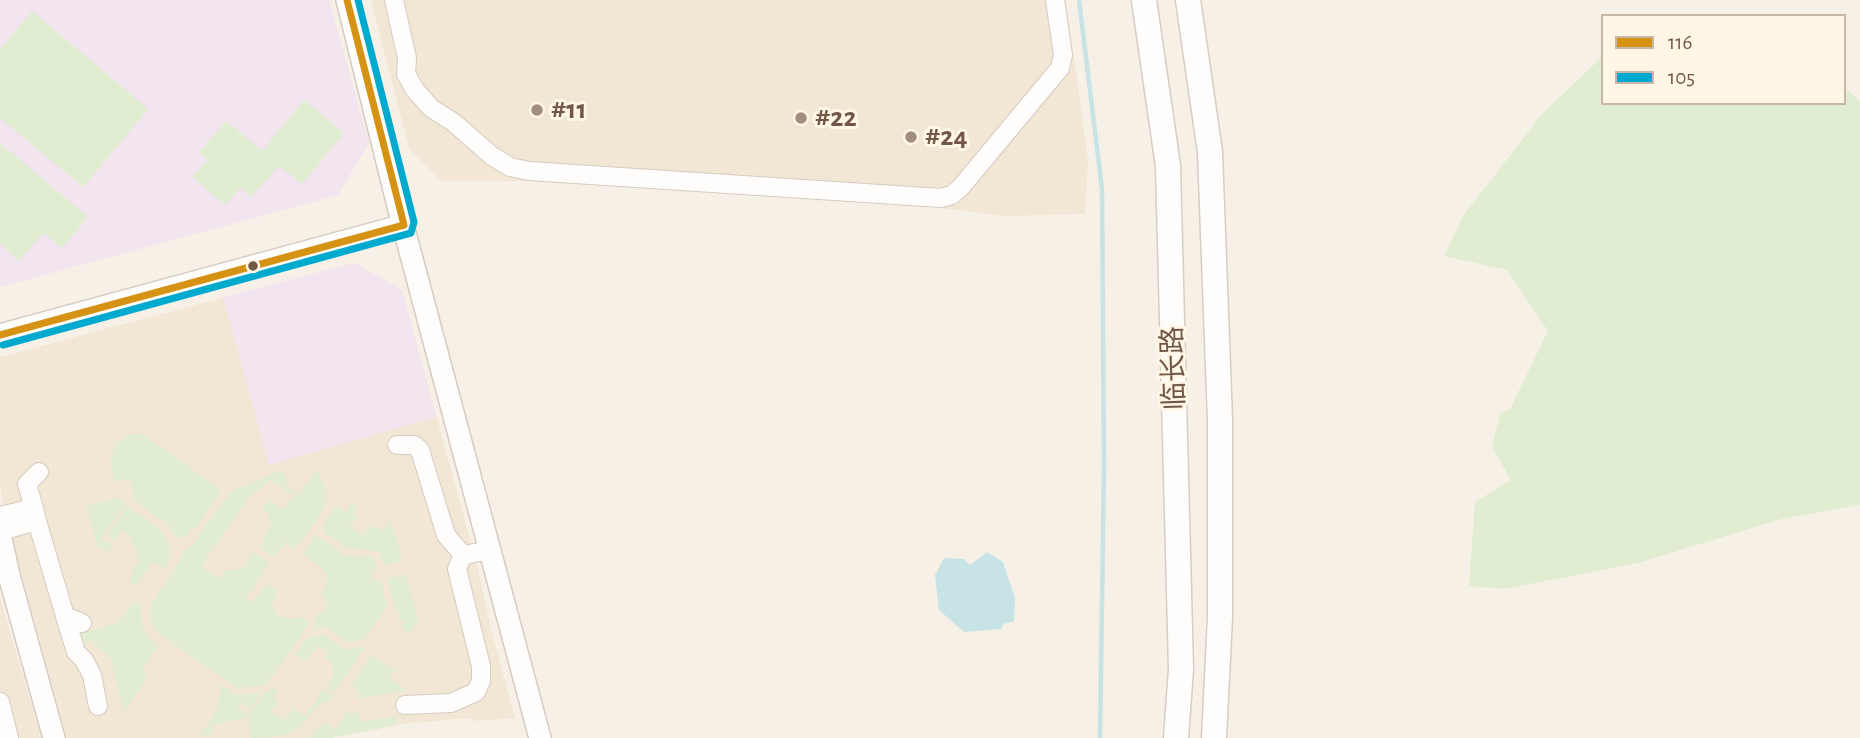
<!DOCTYPE html>
<html>
<head>
<meta charset="utf-8">
<style>
  body { margin:0 }
  #map { position:relative; width:1860px; height:738px; overflow:hidden; background:#f6f0e6; font-family:"Alegreya Sans",sans-serif }
  canvas { display:block }
  .legend { position:absolute; left:1601px; top:14px; width:245px; height:91px; box-sizing:border-box; background:#fff6e6; border:2px solid #c7b7a6; margin:0; padding:9px 12px; list-style:none; font-size:21px; color:#745846 }
  .legend li { display:flex; align-items:center; gap:14px; height:35px }
  .legend b { width:35px; border:2px solid #c7b7a6 }
</style>
</head>
<body>
<div id="map">
<canvas width="1860" height="738"></canvas>
<ul class="legend">
<li><b style="height:9px;background:#d69212"></b>116</li>
<li><b style="height:9px;background:#00a9ce"></b>105</li>
</ul>
</div>
<script>
const ctx = document.querySelector('canvas').getContext('2d');
ctx.lineJoin = 'round';
function paint(path, color) { ctx.fillStyle = color; ctx.fill(path, 'evenodd'); }
function trace(path, color, width, dash) { ctx.strokeStyle = color; ctx.lineWidth = width; ctx.lineCap = dash ? 'butt' : 'round'; ctx.setLineDash(dash || []); ctx.stroke(path); }
function write(font, color, halo, rows, align = 'center') {
  ctx.font = font + ' "Alegreya Sans","Noto Sans SC",sans-serif'; ctx.lineWidth = 6; ctx.setLineDash([]); ctx.textBaseline = 'middle'; ctx.strokeStyle = halo; ctx.fillStyle = color; for (const [text, x, y, turn = 0] of rows) {
    ctx.save(); ctx.translate(x, y); ctx.rotate((+turn || 0) * Math.PI / 180); ctx.textAlign = isNaN(turn) ? turn : align; if (halo) ctx.strokeText(text, 0, 0); ctx.fillText(text, 0, 0); ctx.restore();
  }
}
paint(new Path2D(`
  M371 0H1066L1088 160 1085 214 1003 216 911 204 532 181H442L409 148Z
  M355 263 402 290 478 569 490 626 515 718 477 721 468 718 403 724 331 738H67L3 506 0 484V357Z
  M0 597V598L41 738H0Z`), '#f2e6d5');
paint(new Path2D(`
  M0 0H329L369 143 338 195 0 287Z
  M355 263 402 290 436 417 269 465 223 297Z`), '#f2e5f0');
paint(new Path2D(`
  M32 11 148 109 83 187 0 118V49Z
  M1603 56V103H1844V87L1860 102V505L1781 519 1638 563 1504 589 1469 586 1475 502 1511 480 1492 447 1500 414 1510 409 1548 331 1507 270 1444 256 1463 216 1543 113Z
  M304 100 344 133 302 184 279 166 251 197 240 188 225 205 192 177 207 160 199 152 226 121 262 151Z
  M0 143 88 217 62 248 43 233 19 261 0 244Z
  M137 433 145 436 220 489V492L195 529 192 528 185 537 177 538 169 526 130 497 134 493 130 479 116 482C106 460 111 438 137 433Z
  M316 470C320 478 326 487 326 496 327 511 304 537 295 549L285 542 274 557 260 548 271 525 267 513 262 509 269 500 283 509 294 496 271 480 261 488H258V492L253 491 201 566 219 579 225 571 242 569 252 554H256L270 563 246 599 253 603 267 583 277 590 272 604 276 615 286 619 301 617 307 621 306 628 266 685 237 688 161 635 155 630 149 614 152 603 176 568 184 551 193 544 230 492 279 471 287 477 283 481 286 483 285 486 299 495Z
  M117 498 125 504 101 538 111 545 107 552 97 545 86 506Z
  M352 503 357 506 352 513 357 517 350 527 362 536 372 524 383 531 391 520 402 561 384 566 379 551 347 548 324 533 323 525 336 506 345 512Z
  M127 506C148 521 185 538 165 569L153 562 136 586 129 581 133 569 139 560 136 547 130 543 133 538 122 530 115 540 107 535Z
  M316 535 344 555 374 557 377 569 371 572 374 582 380 581 387 606 365 638 348 643 327 627 318 629 314 626 317 614 325 611 328 604 321 594 327 582 326 574 320 567 303 554Z
  M406 574 418 621 409 634 401 627 403 623 398 619 401 613 395 607 387 579Z
  M135 601 141 605C139 624 144 635 159 646L144 666 146 680 124 712 110 658 90 640 82 647 81 632C109 629 119 624 135 601Z
  M325 635 346 650 360 646 364 650 333 693 326 688 334 674 331 662 325 658 328 653 317 645 306 661 296 655 307 638Z
  M371 655 390 668 393 666 397 668 390 679 406 690 356 699 361 693 351 686Z
  M219 684 236 695 258 693 259 697 251 709 241 702 237 707 248 715 262 697V693L269 692 272 688 278 691 274 698 278 701 271 712 284 721 293 708 305 716 323 690 332 696 326 704 321 701C298 732 290 738 251 738L248 715 241 719 211 725 212 734 200 736C211 720 223 705 219 684Z
  M348 711 351 714 358 712 361 722 397 716V725L331 738H310L325 722 335 730Z`), '#e0edd0');
paint(new Path2D(`
  M987 552 1003 562 1015 598 1014 621 1004 624 1001 629 964 632 939 610 935 575 944 558 964 559 970 565Z`), '#c7e3e6');
trace(new Path2D(`
  M1079 0 1102 189 1104 466 1100 738`), '#c7e3e6', 4.5);
const minor = new Path2D(`
  M394 0 407 58 406 74 415 90 431 108 453 122 492 156 510 167 529 171 941 198 952 195 961 187 1060 68 1063 55 1055 0
  M397 445H414L420 450 446 535 463 555
  M34 508 27 484 39 472
  M0 516 34 508 37 521 0 531
  M37 521 65 616 82 623
  M65 616 76 652 84 660 92 675 98 706
  M0 702 9 738
  M405 705 451 703 476 692 481 681V666L457 569 463 555 491 550`);
const tertiary = new Path2D(`
  M347 0 400 214 540 738
  M0 335 404 225
  M0 534 10 579 54 738`);
const secondary = new Path2D(`
  M1144 0 1168 166 1181 669 1176 738
  M1188 0 1210 152 1220 420V617L1214 738`);
trace(minor, '#d5cbc1', 20);
trace(tertiary, '#d5cbc1', 24);
trace(secondary, '#d6cdc3', 27);
trace(minor, '#fefdfb', 18);
trace(tertiary, '#fefdfb', 21);
trace(secondary, '#fefdfb', 24);
trace(new Path2D(`
  M0 335 404 225 347 0`), '#d69212', 7);
trace(new Path2D(`
  M3 345 411 233 414 222 358 0`), '#00a9ce', 7);
for (const [x, y, r, color] of [
  [537,110,7,"#a28d7e"],
  [801,118,7,"#a28d7e"],
  [911,137,7,"#a28d7e"],
  [253,266,6,"#745846"]
]) { const dot = new Path2D(); dot.arc(x, y, r, 0, 2 * Math.PI); ctx.fillStyle = color; ctx.fill(dot); trace(dot, '#fff6e6', 2.5); }
write('bold 28px', '#745846', '#fff6e6', [
  ["#11",551,110],
  ["#22",815,118],
  ["#24",925,137]
], 'left');
write('28px', '#745846', '#fff6e6', [
  ["临长路",1174,368,-92]
]);
</script>
</body>
</html>
